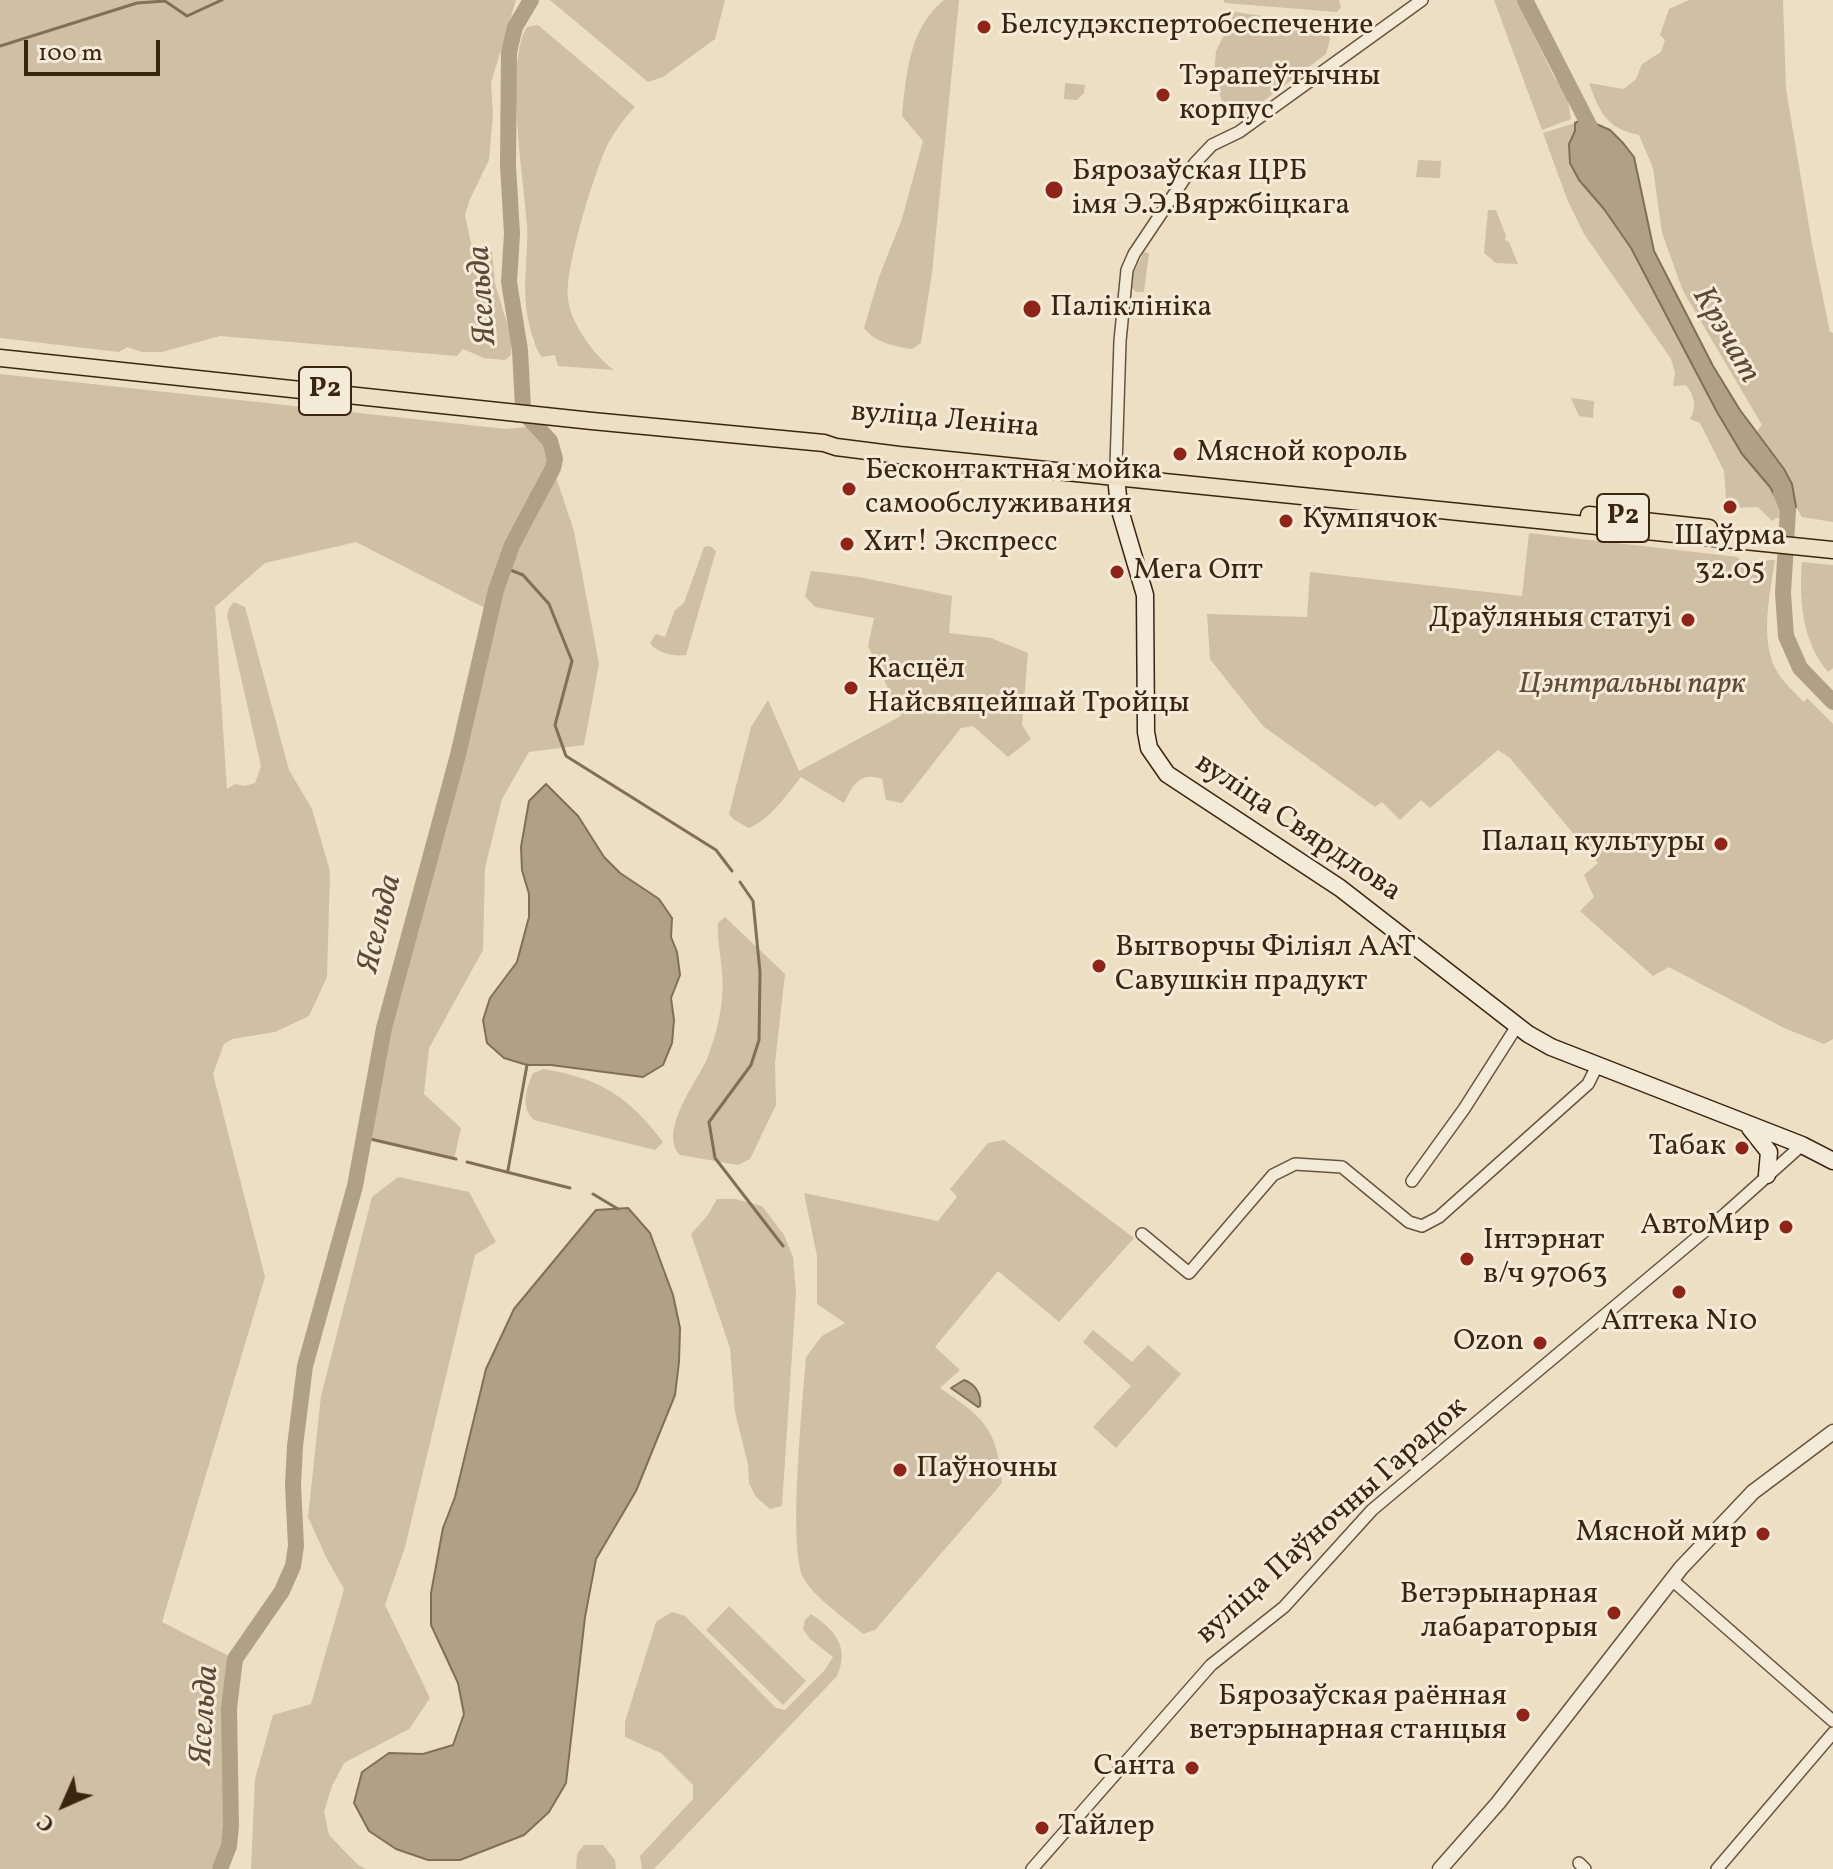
<!DOCTYPE html>
<html>
<head>
<meta charset="utf-8">
<style>
  body { margin:0 }
  #map { position:relative; width:1833px; height:1869px; overflow:hidden; background:#eddfc3; font-family:Vollkorn,serif }
  canvas { display:block }
  .north { position:absolute; left:24px; top:1765px; width:80px; height:80px; -webkit-text-stroke:6px #f3ead8; paint-order:stroke; rotate:225deg; font-size:22px; font-weight:700; line-height:32px; text-align:center; color:#3a2511 }
  .north::after { content:''; display:block; margin:auto; width:28px; height:36px; background:#3a2511; clip-path:polygon(50% 0,100% 100%,50% 72%,0 100%) }
  .scale { position:absolute; left:24px; top:40px; width:136px; height:36px; box-sizing:border-box; border:4px solid #3a2511; border-top:0; padding-left:10px; font-size:24px; line-height:28px; white-space:nowrap; color:#3a2511; -webkit-text-stroke:6px #f3ead8; paint-order:stroke }
</style>
</head>
<body>
<div id="map">
<canvas width="1833" height="1869"></canvas>
<div class="north">С</div>
<div class="scale">100 m</div>
</div>
<script>
const ctx = document.querySelector('canvas').getContext('2d');
ctx.lineJoin = 'round';
function paint(path, color) { ctx.fillStyle = color; ctx.fill(path, 'evenodd'); }
function trace(path, color, width, dash) { ctx.strokeStyle = color; ctx.lineWidth = width; ctx.lineCap = dash ? 'butt' : 'round'; ctx.setLineDash(dash || []); ctx.stroke(path); }
function write(font, color, halo, rows, align = 'center') {
  ctx.font = font + ' Vollkorn,serif'; ctx.lineWidth = 6; ctx.setLineDash([]); ctx.textBaseline = 'middle'; ctx.strokeStyle = halo; ctx.fillStyle = color; for (const [text, x, y, turn = 0] of rows) {
    ctx.save(); ctx.translate(x, y); ctx.rotate((+turn || 0) * Math.PI / 180); ctx.textAlign = isNaN(turn) ? turn : align; if (halo) ctx.strokeText(text, 0, 0); ctx.fillText(text, 0, 0); ctx.restore();
  }
}
paint(new Path2D(`
  M0 0H516L491 83 493 115 489 160 470 199 465 215 473 253 485 248 492 252 495 284 512 339 511 355 505 360 484 358 463 349 457 356 220 336 162 352H142L127 347 119 352 0 338Z
  M550 0H725L715 39 663 77 648 82Z
  M944 0H959L932 273 921 343 912 349C896 347 874 342 864 328L879 277 902 219 923 141 902 116C906 75 909 28 944 0Z
  M1223 0H1339L1341 7 1337 12 1225 3Z
  M1494 0H1517L1554 77 1567 94 1571 119 1542 130Z
  M1689 0H1783L1786 89 1812 244 1830 332 1833 333V522L1802 517 1796 507 1792 484 1784 469 1756 432 1762 425 1683 291 1662 233 1653 168 1639 135C1605 128 1600 112 1589 83L1624 89 1636 79 1642 64 1661 52 1665 40 1660 35 1669 9Z
  M1235 12 1324 25 1330 39 1326 54 1245 115 1237 117 1226 115 1214 75 1216 51Z
  M538 25 635 107C624 119 613 133 606 148 593 177 565 268 568 298 569 321 595 357 614 370L558 366 555 355 542 357C536 350 535 343 532 335 519 291 529 265 527 224 524 180 504 62 527 27Z
  M1065 83 1085 85 1084 93 1077 100 1064 99Z
  M1575 123 1579 180 1604 209 1640 263 1717 412 1742 454 1770 487 1784 513 1785 519 1776 518 1772 521 1758 507 1734 508 1726 498 1724 471 1700 423 1690 419C1697 407 1695 396 1686 385L1673 386 1675 373 1671 359 1584 234 1567 199 1543 133Z
  M1418 160 1441 161 1440 178 1416 177Z
  M1488 210H1496L1506 236 1505 240 1509 242 1518 264 1496 263 1484 253Z
  M1144 252 1149 253 1144 292H1136L1131 287V277Z
  M0 374 506 429 536 426 544 433 554 450 553 468 574 531 599 664 584 745 529 752 502 799 485 868 483 950 429 1048 424 1094 461 1128 454 1159 366 1138 384 1028 458 755 491 611 356 542 265 563 215 607 227 789 235 784 245 786 255 783 261 766 227 616 229 608 234 602 245 607 289 770 312 809 330 871 327 977 309 1016 275 1032 232 1039 224 1044 213 1074 265 1277 162 1622 235 1659C231 1681 229 1704 229 1727 229 1774 241 1825 220 1869H0Z
  M1571 398 1594 401 1593 418 1579 416Z
  M910 461 967 470 968 476 963 481 909 475 904 468Z
  M1529 533 1738 557 1741 562C1758 564 1761 560 1775 560 1770 593 1760 637 1775 668 1781 680 1794 692 1804 702L1807 698 1833 724V1039L1824 1044 1784 1028 1669 967 1653 976 1580 911 1594 897 1584 875 1598 863 1510 758 1498 750 1430 808 1421 800 1400 820 1382 802 1375 807 1263 726 1210 659 1207 614 1307 617 1310 572 1522 596Z
  M710 546 716 551 686 655C675 657 656 653 650 643L656 634 665 637 675 610 684 603 704 547Z
  M1802 562 1833 565V668L1828 672C1802 641 1799 601 1802 562Z
  M811 571 859 577 952 596 949 633 991 638 1028 653 1022 725 1031 739 1008 757 973 726 961 728 902 803 886 800 882 779C860 771 853 785 844 803L801 777C787 794 771 819 749 828L733 819 729 814 751 727 768 700 799 771 901 716 868 646 874 618 815 607 805 596Z
  M725 917 785 974 775 1063 776 1105 750 1159 738 1165 680 1155C658 1132 696 1083 707 1059 717 1034 725 1000 722 973 721 956 717 940 718 923Z
  M544 1069C601 1079 628 1096 663 1142L655 1150 534 1120C520 1107 526 1089 533 1073Z
  M1004 1140 1134 1238 1059 1322 998 1271 935 1347 960 1370 940 1388C984 1418 997 1428 1002 1483L875 1630 863 1634C846 1619 815 1598 804 1579 787 1550 803 1399 806 1357L822 1336 845 1323 817 1304V1256L804 1193 938 1221 957 1197 950 1189 988 1143Z
  M398 1177 469 1192 496 1242 475 1255 405 1547 385 1605 430 1698 409 1729 344 1763 332 1786 324 1812 329 1835 357 1864 366 1869H251L255 1779 273 1715 311 1704 344 1589 327 1559 308 1517 321 1396 372 1197Z
  M717 1199H735L762 1206 784 1235 793 1257 796 1293 782 1506 770 1509 756 1497 749 1483 748 1464 735 1412 730 1348 691 1234 708 1215Z
  M1093 1330 1132 1362 1148 1345 1181 1374 1116 1448 1093 1427 1131 1386 1083 1342Z
  M729 1606 806 1681 783 1705 706 1630Z
  M672 1612 685 1616 776 1708 785 1710 824 1671 833 1657 810 1639 803 1629 805 1620 811 1614C835 1630 850 1647 837 1676L654 1869H642L640 1856 693 1799V1785L661 1753 625 1737V1722L656 1622Z
  M584 1845H603L615 1860 616 1869H576L577 1854Z`), '#cfbfa5');
const water = new Path2D(`
  M1591 115 1594 123 1610 130 1623 143 1634 157 1654 251 1713 366 1740 410 1784 469 1792 484 1796 507 1790 515 1784 513 1770 487 1742 454 1717 412 1631 248 1604 209 1579 180 1570 163 1569 144 1575 131V123Z
  M546 784 578 816 604 857 620 873 659 899 672 918 671 937 677 952 680 975 671 998 674 1020 672 1043 663 1065 643 1077 551 1065H527L504 1058 487 1043 483 1020 490 998 517 962 529 917V894L522 870 521 847 529 801Z
  M628 1208 650 1233 673 1295 680 1328 679 1362 675 1395 636 1491 596 1559 585 1617 566 1783 549 1812 524 1835 460 1860H428L396 1849 369 1831 354 1803 362 1772 389 1753 423 1754 453 1745 464 1714 458 1683 431 1625V1593L443 1528 455 1497 486 1369 514 1309 596 1210Z
  M964 1380C975 1384 982 1394 980 1406L978 1407 951 1388Z`);
paint(water, '#b0a086');
trace(water, '#816f57', 2);
trace(new Path2D(`
  M0 46 137 3 165 1 187 16 222 0
  M503 567 523 575 549 604 572 661 555 725 566 756 716 850 732 871
  M740 882 753 901 760 972 759 1040 751 1065 709 1122 715 1158 783 1246
  M366 1138 456 1159
  M467 1162 570 1188
  M508 1170 527 1065
  M593 1194 618 1209`), '#816f57', 3);
trace(new Path2D(`
  M1525 0 1595 137
  M1781 493 1788 510 1783 593 1786 636 1800 668 1833 702
  M220 1869 229 1846 231 1826 229 1708 235 1659 282 1591 293 1566 296 1546 293 1485 295 1446 305 1366 355 1186 384 1028 458 755 496 590 512 545 553 468 555 459 550 441 526 415 523 408 520 350 509 282 512 234 508 165 509 52 515 27 531 0`), '#b0a086', 16);
const minor = new Path2D(`
  M1116 466 1120 341 1127 270 1134 254 1195 163 1212 145 1239 132 1422 0
  M1412 1181 1464 1109 1517 1026
  M1142 1234 1189 1273 1273 1175 1295 1164 1342 1167 1409 1222 1422 1226 1439 1217 1588 1084 1597 1066
  M1672 1580 1833 1721
  M1579 1863 1585 1869
  M1032 1869 1211 1665 1284 1607 1372 1510 1725 1214 1802 1145
  M1717 1869 1833 1733`);
const tertiary = new Path2D(`
  M1440 1869 1498 1803 1681 1568 1753 1492 1833 1432`);
const secondary = new Path2D(`
  M1116 476 1119 507 1145 595 1146 732 1149 748 1167 774 1340 888 1528 1034 1551 1047 1802 1145 1833 1161
  M1750 1128 1769 1152 1767 1175`);
const primary = new Path2D(`
  M0 358 592 421 824 443 836 447 899 455 1833 550
  M1589 515 1709 528`);
trace(minor, '#67543e', 14);
trace(tertiary, '#67543e', 17);
trace(secondary, '#3a2511', 19);
trace(primary, '#3a2511', 19);
trace(minor, '#f3ead8', 11);
trace(tertiary, '#f3ead8', 14);
trace(secondary, '#f3ead8', 16);
trace(primary, '#eddfc3', 16);
for (const [x, y, r, color] of [
  [984,27,8,"#8f2418"],
  [1163,95,8,"#8f2418"],
  [1054,190,10,"#8f2418"],
  [1032,309,10,"#8f2418"],
  [1180,454,8,"#8f2418"],
  [849,489,8,"#8f2418"],
  [1730,507,8,"#8f2418"],
  [1286,521,8,"#8f2418"],
  [847,544,8,"#8f2418"],
  [1117,572,8,"#8f2418"],
  [1688,620,8,"#8f2418"],
  [851,688,8,"#8f2418"],
  [1721,844,8,"#8f2418"],
  [1099,966,8,"#8f2418"],
  [1742,1148,8,"#8f2418"],
  [1786,1227,8,"#8f2418"],
  [1467,1259,8,"#8f2418"],
  [1679,1292,8,"#8f2418"],
  [1540,1343,8,"#8f2418"],
  [900,1470,8,"#8f2418"],
  [1763,1534,8,"#8f2418"],
  [1614,1613,8,"#8f2418"],
  [1523,1715,8,"#8f2418"],
  [1192,1768,8,"#8f2418"],
  [1042,1828,8,"#8f2418"]
]) { const dot = new Path2D(); dot.arc(x, y, r, 0, 2 * Math.PI); ctx.fillStyle = color; ctx.fill(dot); trace(dot, '#f3ead8', 3); }
for (const [x, y, w] of [
  [325,391,52],
  [1623,518,52]
]) { const box = new Path2D(); box.roundRect(x - w / 2, y - 24, w, 48, 6); ctx.fillStyle = '#f3ead8'; ctx.fill(box); trace(box, '#3a2511', 2); }
write('bold 28px', '#3a2511', null, [
  ["Р2",325,391],
  ["Р2",1623,518]
]);
write('30px', '#3a2511', '#f3ead8', [
  ["Белсудэкспертобеспечение",1000,27],
  ["Тэрапеўтычны",1179,78],
  ["корпус",1179,112],
  ["Бярозаўская ЦРБ",1072,173],
  ["імя Э.Э.Вяржбіцкага",1072,207],
  ["Паліклініка",1050,309],
  ["Мясной король",1196,454],
  ["Бесконтактная мойка",865,472],
  ["самообслуживания",865,506],
  ["Кумпячок",1302,521],
  ["Шаўрма",1730,538,"center"],
  ["32.05",1730,572,"center"],
  ["Хит! Экспресс",863,544],
  ["Мега Опт",1133,572],
  ["Драўляныя статуі",1672,620,"right"],
  ["Касцёл",867,671],
  ["Найсвяцейшай Тройцы",867,705],
  ["Палац культуры",1705,844,"right"],
  ["Вытворчы Філіял ААТ",1115,949],
  ["Савушкін прадукт",1115,983],
  ["Табак",1726,1148,"right"],
  ["АвтоМир",1770,1227,"right"],
  ["Інтэрнат",1483,1242],
  ["в/ч 97063",1483,1276],
  ["Аптека N10",1679,1323,"center"],
  ["Ozon",1524,1343,"right"],
  ["Паўночны",916,1470],
  ["Мясной мир",1747,1534,"right"],
  ["Ветэрынарная",1598,1596,"right"],
  ["лабараторыя",1598,1630,"right"],
  ["Бярозаўская раённая",1507,1698,"right"],
  ["ветэрынарная станцыя",1507,1732,"right"],
  ["Санта",1176,1768,"right"],
  ["Тайлер",1058,1828]
], 'left');
write('30px', '#3a2511', '#f3ead8', [
  ["вуліца Леніна",945,422,5],
  ["вуліца Свярдлова",1297,829,34],
  ["вуліца Паўночны Гарадок",1333,1522,-42]
]);
write('italic 30px', '#5f4c36', '#f3ead8', [
  ["Цэнтральны парк",1632,686]
]);
write('italic 32px', '#5d4a34', '#f3ead8', [
  ["Ясельда",485,295,-94],
  ["Крэчат",1724,336,60],
  ["Ясельда",382,924,-76],
  ["Ясельда",207,1715,-86]
]);
</script>
</body>
</html>
